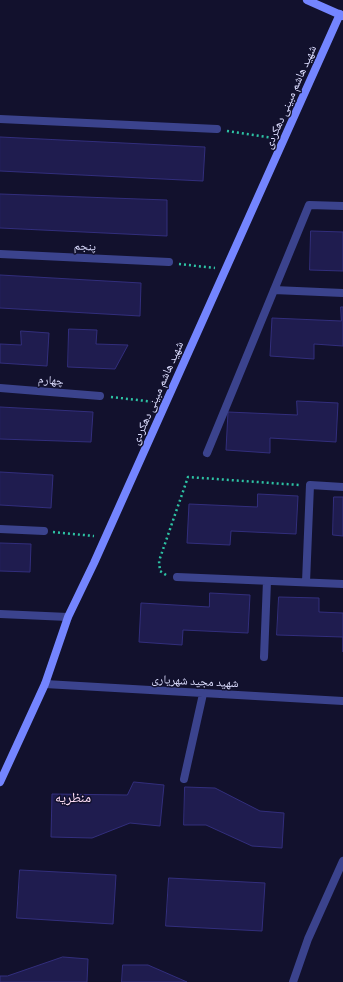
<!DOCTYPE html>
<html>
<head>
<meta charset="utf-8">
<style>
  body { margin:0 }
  canvas { display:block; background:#12112d }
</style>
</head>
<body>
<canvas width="343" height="982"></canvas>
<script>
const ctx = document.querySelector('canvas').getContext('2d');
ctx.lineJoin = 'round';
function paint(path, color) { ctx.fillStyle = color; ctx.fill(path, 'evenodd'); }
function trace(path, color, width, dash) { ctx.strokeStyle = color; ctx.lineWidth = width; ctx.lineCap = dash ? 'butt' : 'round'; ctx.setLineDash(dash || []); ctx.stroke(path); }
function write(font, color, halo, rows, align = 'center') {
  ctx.font = font + ' Barlow,"Noto Naskh Arabic",sans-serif'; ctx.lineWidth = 3; ctx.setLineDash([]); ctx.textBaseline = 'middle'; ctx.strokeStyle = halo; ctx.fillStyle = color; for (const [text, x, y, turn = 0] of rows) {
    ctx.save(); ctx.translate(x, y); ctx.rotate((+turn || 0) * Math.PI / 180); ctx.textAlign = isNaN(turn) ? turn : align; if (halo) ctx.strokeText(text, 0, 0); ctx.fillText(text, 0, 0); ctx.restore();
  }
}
const building = new Path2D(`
  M0 137 205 147 203 181 0 171Z
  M0 194 167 200V236L0 228Z
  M311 231 343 232V271L310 270Z
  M0 275 141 283 140 316 0 308Z
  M341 307H343V346L314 344V359L270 356 272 318 341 321Z
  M69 329 97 330 96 344 128 345 115 369 68 367Z
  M21 331 49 333 47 366 0 363V344L21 345Z
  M297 401 338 403 336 442 270 438V453L226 450 228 412 297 415Z
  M0 407 93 412 91 442 0 439Z
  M0 472 53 475 51 508 0 505Z
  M258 494 298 496 296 534 231 531 230 545 187 543 189 504 257 507Z
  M334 497H343V536L333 535Z
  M0 543 31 544 30 572 0 571Z
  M210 593 250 595 248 633 183 630 182 645 139 642 141 603 209 607Z
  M279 597 319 598V612L343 613V652V637L277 635Z
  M134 782 164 785 160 826 130 823 92 838 51 837 52 794 127 795Z
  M185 787 215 788 260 811 284 813 282 848 252 846 206 825H184Z
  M20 870 116 875 113 924 17 918Z
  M169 878 265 883 262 931 166 926Z
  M63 957 88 959 87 982H0V976H7Z
  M123 965H148L187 982H122Z`);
paint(building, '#1f1c4f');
trace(building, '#322e7c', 1);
trace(new Path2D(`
  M227 131 273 138
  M179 264 215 268
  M111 397 155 402
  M53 532 94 536
  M166 575 160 571 159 561 188 477 299 485`), '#2dc3a4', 2.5, [2, 3]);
trace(new Path2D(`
  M0 119 217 129
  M0 254 169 262
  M274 290 343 293
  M0 388 100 396
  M207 453 309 205 343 206
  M0 529 44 531
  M177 577 343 584
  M306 582 310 485 343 487
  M0 614 68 617
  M264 657 267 581
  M45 684 343 701
  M184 779 203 694
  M293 982 308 939 343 861`), '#3b438d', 8);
trace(new Path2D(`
  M307 0 343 16
  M0 782 45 684 68 617 94 563 340 14`), '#7485ff', 8);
write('12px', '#dddeff', '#12112d', [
  ["شهید هاشم مبینی دهکردی",290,97,-66],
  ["پنجم",85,246,3],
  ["چهارم",51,380,5],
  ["شهید هاشم مبینی دهکردی",157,393,-66],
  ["شهید مجید شهریاری",195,681,3]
]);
write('14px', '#ffdff8', '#12112d', [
  ["منظریه",73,797]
]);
</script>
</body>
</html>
